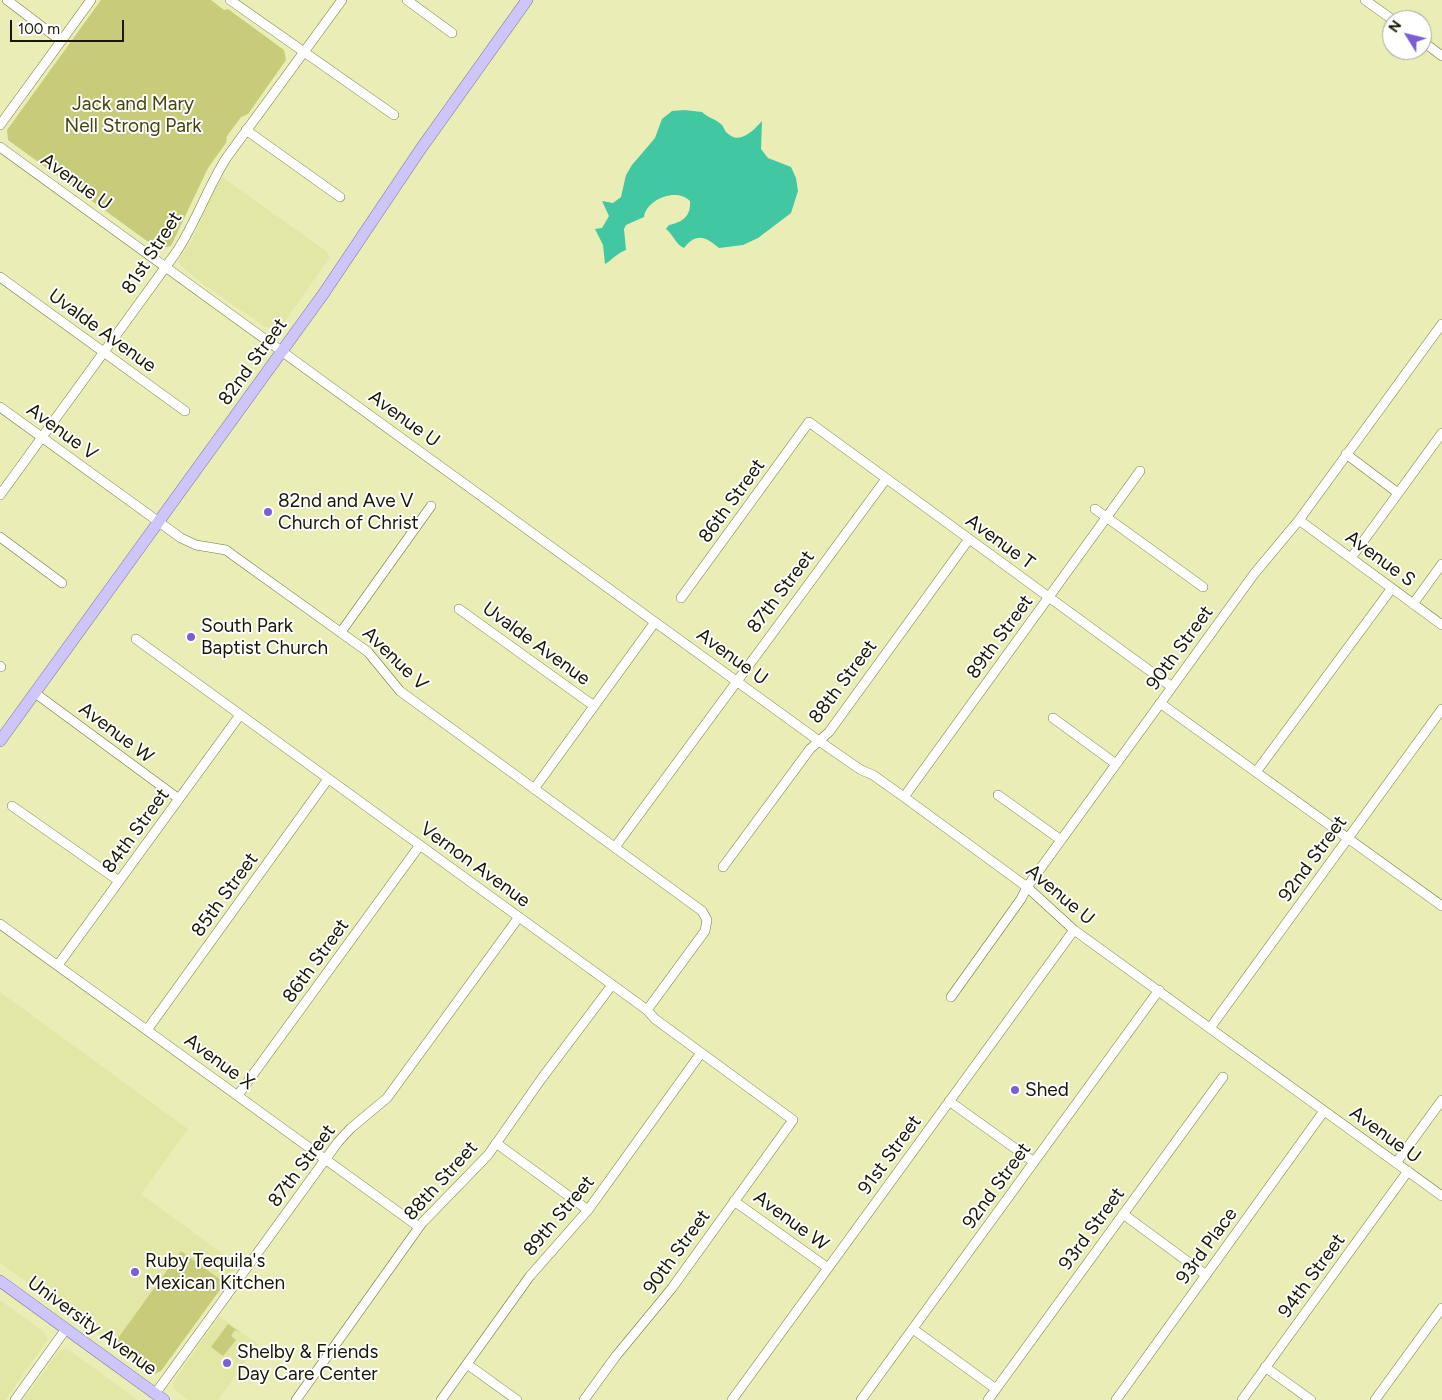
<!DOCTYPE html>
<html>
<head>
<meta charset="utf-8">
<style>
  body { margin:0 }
  #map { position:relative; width:1442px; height:1400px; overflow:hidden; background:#eaedb5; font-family:Figtree,sans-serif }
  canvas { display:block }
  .north { position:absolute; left:1382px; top:10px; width:50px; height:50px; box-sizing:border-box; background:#fff; border:1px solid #a3a39b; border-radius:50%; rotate:306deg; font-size:14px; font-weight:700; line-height:20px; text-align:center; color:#181804 }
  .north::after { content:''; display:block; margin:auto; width:18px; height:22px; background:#7c5ed9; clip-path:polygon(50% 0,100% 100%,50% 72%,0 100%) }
  .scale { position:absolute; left:10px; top:20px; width:114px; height:22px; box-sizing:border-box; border:2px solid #181804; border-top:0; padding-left:6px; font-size:15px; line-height:18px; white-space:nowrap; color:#181804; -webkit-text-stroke:4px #fff; paint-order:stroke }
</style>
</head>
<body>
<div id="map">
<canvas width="1442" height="1400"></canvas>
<div class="north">N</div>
<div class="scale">100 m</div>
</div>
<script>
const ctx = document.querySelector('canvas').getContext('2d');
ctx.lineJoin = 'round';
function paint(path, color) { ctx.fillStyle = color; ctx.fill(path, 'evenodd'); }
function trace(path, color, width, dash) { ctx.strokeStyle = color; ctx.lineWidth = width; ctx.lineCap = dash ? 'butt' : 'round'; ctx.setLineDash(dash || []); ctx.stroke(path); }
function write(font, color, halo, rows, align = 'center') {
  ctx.font = font + ' Figtree,sans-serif'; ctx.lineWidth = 4; ctx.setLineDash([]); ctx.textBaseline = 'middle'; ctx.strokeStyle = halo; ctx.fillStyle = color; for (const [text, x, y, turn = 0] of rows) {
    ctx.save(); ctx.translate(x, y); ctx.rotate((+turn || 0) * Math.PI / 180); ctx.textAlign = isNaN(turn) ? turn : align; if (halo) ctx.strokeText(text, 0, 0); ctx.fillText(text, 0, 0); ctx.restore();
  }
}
paint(new Path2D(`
  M222 177 326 251 330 257 283 324 278 327 270 328 264 326 204 285 179 264 180 258 195 234 213 192Z
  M0 992 188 1129 141 1194 238 1265 225 1283 181 1251 113 1345 0 1263Z
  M0 1300 44 1332 48 1339 5 1400H0Z
  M219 1316 258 1344 218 1400H188L174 1389 173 1382Z
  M65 1349 69 1350 138 1400H23L58 1352Z`), '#e3e7a6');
paint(new Path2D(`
  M101 0H211L224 10 228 9 284 50 286 60 248 114 241 117 227 136 226 143 208 168 171 246 158 249 8 140 7 130Z
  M181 1251 225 1283 161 1371 154 1374 113 1345Z
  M228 1324 241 1333 235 1330 231 1336 236 1340 223 1356 211 1347Z`), '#c8cb7a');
paint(new Path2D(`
  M684 110 702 112C708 118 716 119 722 125 724 127 724 130 726 132 739 146 753 131 762 121L761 149 768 158 791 167 796 178 798 191 791 213 758 238 743 245 719 248C705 236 696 233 684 248 676 245 673 234 666 229L669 225C683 222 691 216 690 201 676 187 646 200 644 217L626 225 624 229 626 250C616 254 612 260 605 264L603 245 595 229 602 228 609 216 602 201 613 203 621 197 626 175 632 165 655 138 662 119 672 111Z`), '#41c7a2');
const minor = new Path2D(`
  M7 0 61 41
  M230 0 394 115
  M407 0 452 33
  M1365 0 1393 20
  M1422 41 1442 56
  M0 125 91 0
  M246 130 340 197
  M0 147 819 741 861 770 873 775 904 797 1027 887 1074 930 1442 1196
  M0 277 185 411
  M0 407 181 538 196 545 226 550 234 556 368 652 400 691 702 911 707 920 705 931 647 1010
  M1346 454 1398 493
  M0 495 175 254C196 223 207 188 227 157L342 0
  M1095 509 1203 587
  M1299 520 1442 625
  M0 537 62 583
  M1351 558 1442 433
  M681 598 809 422 1172 687
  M1413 604 1442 564
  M459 609 594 706
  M341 632 431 506
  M136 639 647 1010 655 1019 793 1120 672 1288 616 1356 584 1400
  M0 666 1 667
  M35 693 179 799
  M1160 703 1442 906
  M1053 718 1116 764
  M1256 772 1392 588
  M534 789 655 622
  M998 795 1061 840
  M904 797 1140 471
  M12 806 119 881
  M615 847 886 479
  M723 867 810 749 829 732 969 539
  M0 924 419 1227
  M58 965 240 715
  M951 997 1021 899 1027 887 1254 574 1299 520 1442 324
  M1210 1028 1442 709
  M147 1030 328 779
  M238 1095 420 845
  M949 1101 1034 1162
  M496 1143 588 1210
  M1396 1163 1442 1100
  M734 1201 828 1268
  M1123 1214 1206 1275
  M913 1329 996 1389
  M467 1364 517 1400
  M1265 1367 1311 1400
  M155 1394 338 1142 351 1128 387 1098 519 917
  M15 1400 66 1329
  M296 1400 422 1223 488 1155 542 1078 612 985
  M441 1400 530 1276 588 1210 701 1053
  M732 1400 1074 930
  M861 1400 1159 990
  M988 1400 1223 1077
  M1116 1400 1324 1111
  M1242 1400 1408 1171
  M1375 1400 1442 1308`);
const major = new Path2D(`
  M0 741 324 293 420 150 527 0
  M0 1281 164 1400`);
trace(minor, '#737541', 10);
trace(major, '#796fa1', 12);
trace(minor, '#fff', 9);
trace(major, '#cec5fa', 11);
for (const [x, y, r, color] of [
  [268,512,5,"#7c5ed9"],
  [191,637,5,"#7c5ed9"],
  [1015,1090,5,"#7c5ed9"],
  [135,1272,5,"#7c5ed9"],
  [227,1363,5,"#7c5ed9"]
]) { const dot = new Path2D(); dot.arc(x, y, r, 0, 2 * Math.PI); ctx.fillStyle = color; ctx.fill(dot); trace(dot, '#fff', 2); }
write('19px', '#43450b', '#fff', [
  ["Jack and Mary",133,104],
  ["Nell Strong Park",133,126]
]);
write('19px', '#181804', '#fff', [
  ["Avenue U",76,182,36],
  ["81st Street",152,253,-57],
  ["Uvalde Avenue",102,331,36],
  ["82nd Street",253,362,-54],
  ["Avenue U",404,419,36],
  ["Avenue V",62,432,36],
  ["86th Street",732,501,-54],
  ["Avenue T",1000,542,36],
  ["Avenue S",1380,559,36],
  ["87th Street",781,592,-53],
  ["89th Street",1000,637,-54],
  ["Uvalde Avenue",536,644,36],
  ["90th Street",1180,648,-54],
  ["Avenue U",732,657,36],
  ["Avenue V",395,659,44],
  ["88th Street",843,682,-53],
  ["Avenue W",116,733,37],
  ["84th Street",136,831,-54],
  ["92nd Street",1313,859,-54],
  ["Vernon Avenue",475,865,36],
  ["85th Street",225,895,-54],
  ["Avenue U",1060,895,40],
  ["86th Street",316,961,-54],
  ["Avenue X",219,1062,36],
  ["Avenue U",1385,1135,36],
  ["91st Street",890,1155,-54],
  ["87th Street",302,1166,-53],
  ["88th Street",441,1181,-48],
  ["92nd Street",997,1186,-54],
  ["89th Street",559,1216,-50],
  ["Avenue W",791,1221,36],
  ["93rd Street",1092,1229,-54],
  ["93rd Place",1207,1246,-54],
  ["90th Street",677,1252,-54],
  ["94th Street",1312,1276,-54],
  ["University Avenue",92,1326,36]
]);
write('19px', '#181804', '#fff', [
  ["82nd and Ave V",278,501],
  ["Church of Christ",278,523],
  ["South Park",201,626],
  ["Baptist Church",201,648],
  ["Shed",1025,1090],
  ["Ruby Tequila's",145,1261],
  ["Mexican Kitchen",145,1283],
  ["Shelby & Friends",237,1352],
  ["Day Care Center",237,1374]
], 'left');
</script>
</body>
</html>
